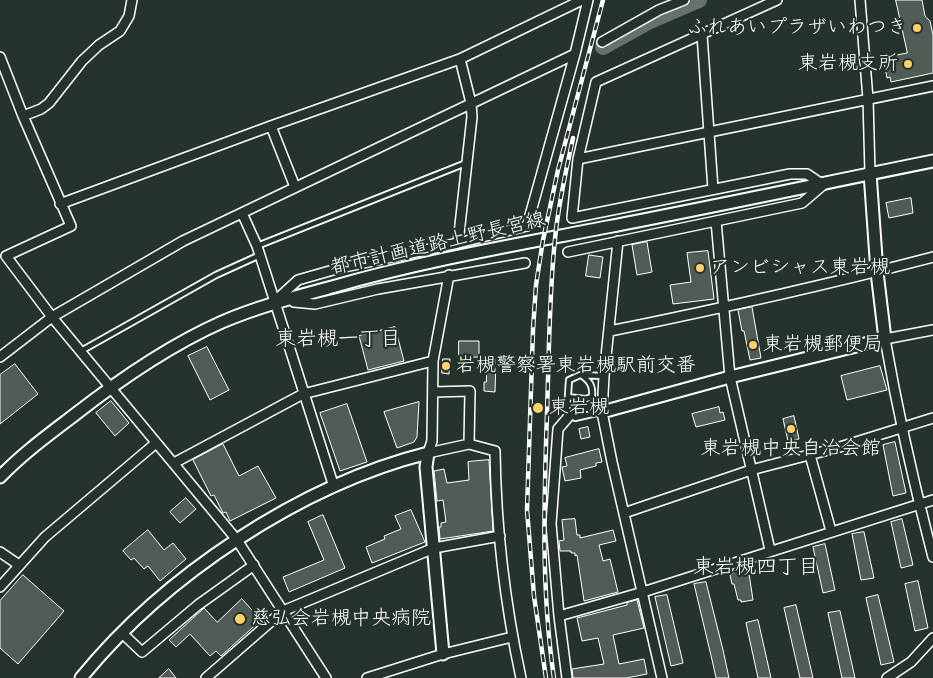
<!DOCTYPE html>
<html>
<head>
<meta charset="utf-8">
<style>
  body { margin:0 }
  canvas { display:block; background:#26332d }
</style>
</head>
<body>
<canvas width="933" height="678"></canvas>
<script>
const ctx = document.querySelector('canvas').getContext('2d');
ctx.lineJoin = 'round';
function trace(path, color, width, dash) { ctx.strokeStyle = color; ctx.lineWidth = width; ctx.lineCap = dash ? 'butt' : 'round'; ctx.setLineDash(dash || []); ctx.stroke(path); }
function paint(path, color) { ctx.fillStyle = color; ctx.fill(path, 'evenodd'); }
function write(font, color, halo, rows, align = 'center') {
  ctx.font = font + ' Caveat,"Klee One",sans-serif'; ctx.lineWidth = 4.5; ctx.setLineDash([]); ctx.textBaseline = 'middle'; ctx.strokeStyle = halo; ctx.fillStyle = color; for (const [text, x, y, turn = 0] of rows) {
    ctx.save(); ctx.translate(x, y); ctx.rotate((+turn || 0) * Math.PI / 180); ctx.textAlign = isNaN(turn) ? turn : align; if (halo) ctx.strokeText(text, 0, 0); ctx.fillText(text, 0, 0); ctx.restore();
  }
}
trace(new Path2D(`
  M603 47 648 22 699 0`), '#67706c', 16);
const building = new Path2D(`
  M896 0H922L925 16 930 21 933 35V73L891 82 890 77 887 78 884 62 887 61 886 57 907 53Z
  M911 198 913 213 889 218 886 203Z
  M647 242 652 272 637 275 632 245Z
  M708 251 714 299 673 304 670 285 691 282 687 253Z
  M589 255 603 257 600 278 586 276Z
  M752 307 761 358 750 360 744 331H742L738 310Z
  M395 327 404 361 368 370 359 336Z
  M459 341H479V357H459Z
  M207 347 229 390 210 400 188 356Z
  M443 359H450L449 374 442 373Z
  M487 359 496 360 495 392 484 391V382H486Z
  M15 364 38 394 0 424V375Z
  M880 366 887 390 847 400 841 376Z
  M111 401 129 423 115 436 96 413Z
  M419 402 417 437 414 442 397 448 384 412Z
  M347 404 367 462 340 471 320 413Z
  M719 407 720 413 723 412 725 420 696 427 692 414Z
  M794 416 799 439 788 441 783 419Z
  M588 427 590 437 581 439 579 429Z
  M895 442 906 493 893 496 883 445Z
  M223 444 239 476 258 466 276 498 230 521 226 512 223 513 214 495 211 496 193 460Z
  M599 449 602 462 596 463V466L580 470 581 478 565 481 562 467 567 466 565 458Z
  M489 460 493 531 440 539 439 527H441V523L446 522 443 500 437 501 434 471 444 469 447 483 469 480 468 462Z
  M186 498 196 509 180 523 170 512Z
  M411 510 425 542 372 563 366 547 385 539 384 536 401 529 395 516Z
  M323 515 345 568 289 592 283 577 324 560 308 522Z
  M575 519 577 535H580V538L613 530 616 541 599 545 603 561 610 559 618 592 584 601 577 555 575 556V553H571V551H560L559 541 564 540 562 520Z
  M902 519 913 565 901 568 891 522Z
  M148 530 164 550 173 543 186 559 160 581 148 566 144 569 134 558 131 560 123 551Z
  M864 532 874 578 861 580 852 534Z
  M825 544 835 590 823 593 813 547Z
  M748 567 753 600 741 602V600H738L734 584H732L730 575 732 574 731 571Z
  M23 575 64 611 18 664 0 648V601Z
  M918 581 928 628 915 631 905 584Z
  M706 582 723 650 729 678H716L713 664 694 584Z
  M667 595 683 663 671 666 655 597Z
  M878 595 894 662 881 665 866 598Z
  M242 599 261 620 221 656 216 651 210 656 190 634 176 647 169 640 204 608 217 622Z
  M637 600 644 628 613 635 619 664 644 659 647 674 626 678H573L572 669 604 664 598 638 582 641 577 618 627 605V603Z
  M796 605 813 678H800L784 608Z
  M840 611 855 678H842L828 613Z
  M758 620 771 678H758L746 623Z
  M169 669 176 678H159Z`);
paint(building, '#515c57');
trace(building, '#fff', 1);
const service = new Path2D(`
  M257 246 466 163
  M81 351 216 275 260 255
  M568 397 585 399 592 397C593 386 590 381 581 375
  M601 412 575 418 567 410 569 380 580 375 604 376`);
const minor = new Path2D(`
  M860 0 868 99 870 173
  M702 35 713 189
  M602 42 659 10 684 0
  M0 57 23 116 71 226 6 256 52 317 237 540 326 678
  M23 116 41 109 49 103 82 61 99 45 120 31 129 16 132 0
  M271 126 295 187
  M578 159 933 86
  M60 204 271 126 460 59 582 0
  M242 213 257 246 334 487
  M716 221 730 377 770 550
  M618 241 604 376 602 412 612 462 662 678
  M458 243 472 117 471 103 460 59
  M568 252 802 203 823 185 807 174H790L572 218 578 159 596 82 777 0
  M449 275 433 361 432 441 428 453 469 444 495 451C496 527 505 604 521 678
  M289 298 294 302 315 304 378 289 525 263
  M274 302 298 280 340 268 458 243 527 226 575 54 588 0
  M933 330 885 339C898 413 914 485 933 557
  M610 331C718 309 826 285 933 257
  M0 357 52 317 183 241 575 54
  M433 392 470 391 469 444
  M810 455 831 531
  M174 463 303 394 433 361
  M624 513 751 470 840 447 933 418
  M0 552 19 565
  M0 587 45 537 156 443
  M559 616 551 524 558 429 570 415
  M122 633 142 652 198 605 254 565
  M206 678 283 611 434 548 500 536
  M367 678 443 654 512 637
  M567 678 559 616 643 592 933 500
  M887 678 911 662 933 638`);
const tertiary = new Path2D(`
  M602 412 730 377 885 339 877 272 870 173
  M0 477C22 454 48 435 73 416 119 380 168 346 222 322 257 307 295 297 332 287 422 261 515 245 607 227 716 206 824 183 933 161
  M81 678C164 576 300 485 428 453L426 467 443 654`);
trace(service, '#fff', 8);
trace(minor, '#fff', 12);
trace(tertiary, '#fff', 15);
trace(service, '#26332d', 4.5);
trace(minor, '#26332d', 9);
trace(tertiary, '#26332d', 11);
const rail = new Path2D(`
  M546 678 534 596 527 510 533 330 536 285 543 240 558 170 603 0
  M554 678C541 590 544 502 547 413 549 355 549 296 555 239 558 205 566 171 573 138`);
trace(rail, '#fff', 4.5);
trace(rail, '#26332d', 2.5, [8]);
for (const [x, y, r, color] of [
  [917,28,5,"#ffd166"],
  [908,64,5,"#ffd166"],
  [700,268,5,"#ffd166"],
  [753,345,5,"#ffd166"],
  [446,366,5,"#ffd166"],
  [538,408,6,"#ffd166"],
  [791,429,5,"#ffd166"],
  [240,619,6,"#ffd166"]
]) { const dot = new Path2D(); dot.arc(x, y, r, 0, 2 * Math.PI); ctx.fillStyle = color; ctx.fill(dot); trace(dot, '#26332d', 2); }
write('20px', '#fff', '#26332d', [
  ["ふれあいプラザいわつき",907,28,"right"],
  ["東岩槻支所",898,64,"right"],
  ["アンビシャス東岩槻",710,268],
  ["東岩槻郵便局",763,345],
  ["岩槻警察署東岩槻駅前交番",456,366],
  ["東岩槻",549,408],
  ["東岩槻中央自治会館",791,449,"center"],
  ["慈弘会岩槻中央病院",251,619]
], 'left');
write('20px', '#fff', '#26332d', [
  ["都市計画道路上野長宮線",438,244,-13]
]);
write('21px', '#fff', '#26332d', [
  ["東岩槻一丁目",338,339],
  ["東岩槻四丁目",756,567]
]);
</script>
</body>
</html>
